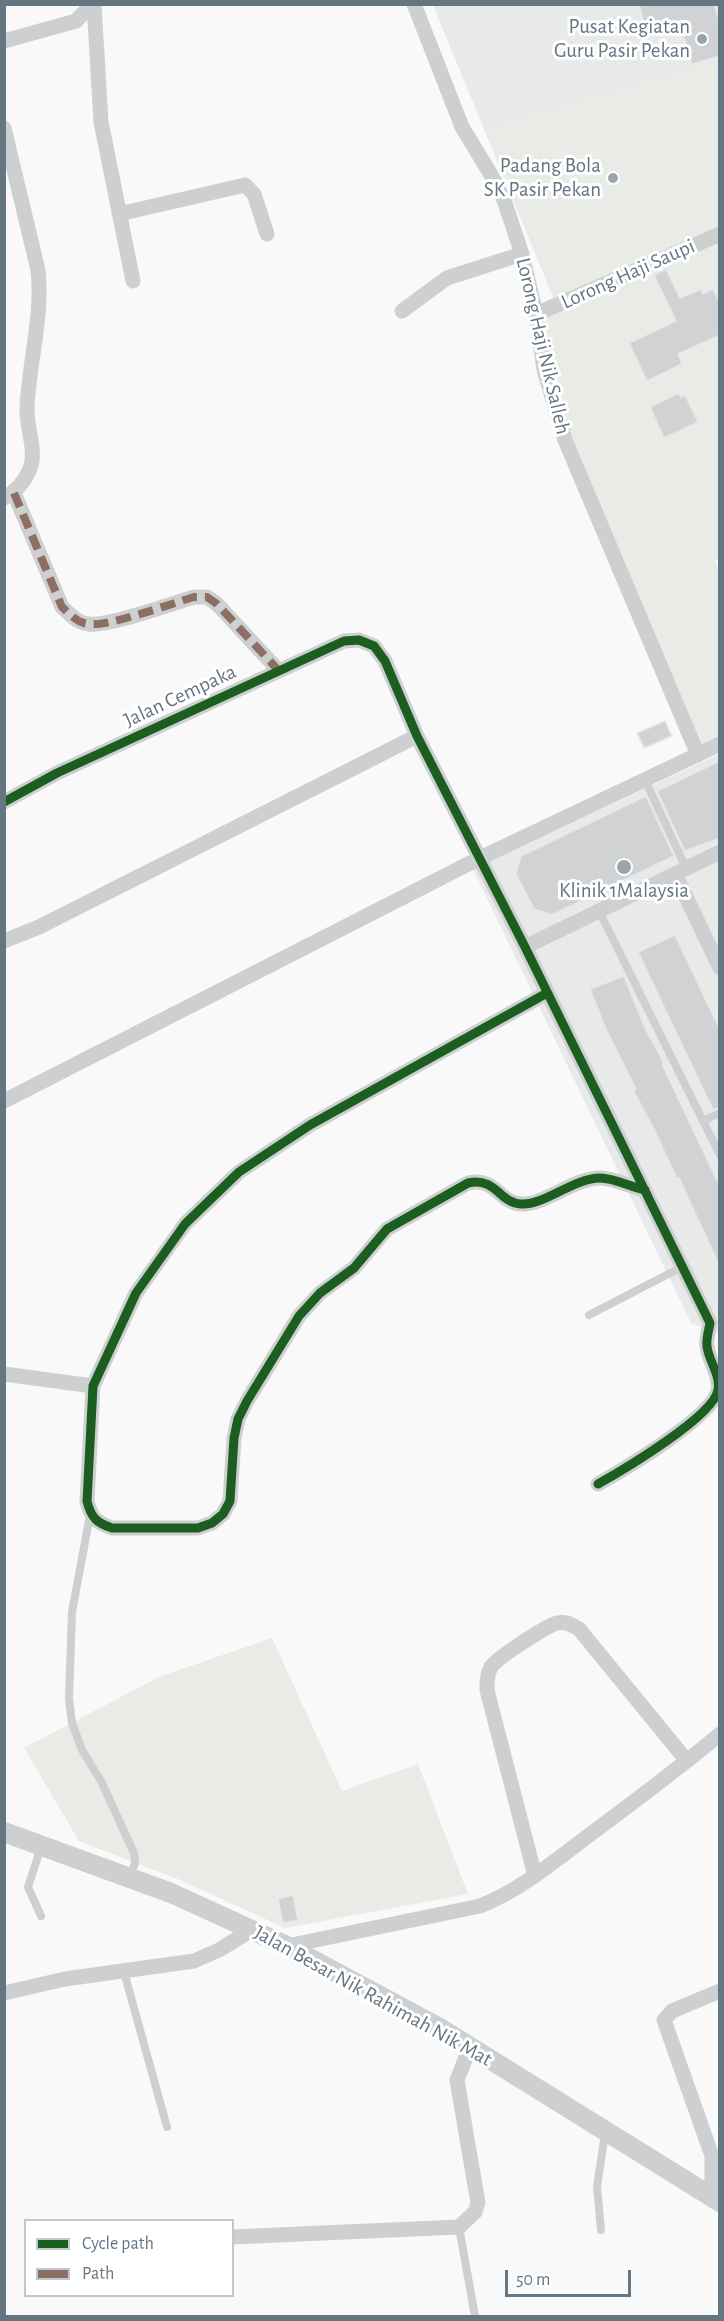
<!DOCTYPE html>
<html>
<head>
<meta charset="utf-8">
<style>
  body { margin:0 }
  #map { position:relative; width:724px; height:2321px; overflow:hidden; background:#f9f9f9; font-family:"Alegreya Sans",sans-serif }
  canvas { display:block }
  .frame { position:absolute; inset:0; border:6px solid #657683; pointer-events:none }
  .legend { position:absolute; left:24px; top:2219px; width:210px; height:78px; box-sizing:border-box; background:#fff; border:2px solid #c1c8cd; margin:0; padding:8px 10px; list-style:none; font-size:18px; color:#657683 }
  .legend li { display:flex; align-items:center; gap:12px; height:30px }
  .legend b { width:30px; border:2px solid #c1c8cd }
  .scale { position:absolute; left:505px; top:2270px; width:126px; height:27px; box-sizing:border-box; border:3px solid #657683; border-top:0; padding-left:8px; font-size:18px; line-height:21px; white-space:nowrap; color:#657683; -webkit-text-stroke:4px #fff; paint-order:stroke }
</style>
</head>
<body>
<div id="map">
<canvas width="724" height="2321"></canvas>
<div class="frame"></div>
<ul class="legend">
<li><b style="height:8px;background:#1b5e20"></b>Cycle path</li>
<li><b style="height:8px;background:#8d6e63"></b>Path</li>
</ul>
<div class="scale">50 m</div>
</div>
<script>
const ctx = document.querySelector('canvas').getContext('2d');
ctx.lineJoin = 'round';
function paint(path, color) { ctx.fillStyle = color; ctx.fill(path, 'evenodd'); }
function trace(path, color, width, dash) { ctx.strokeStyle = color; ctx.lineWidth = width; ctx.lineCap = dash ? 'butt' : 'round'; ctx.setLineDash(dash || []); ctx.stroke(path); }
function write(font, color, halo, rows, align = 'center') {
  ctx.font = font + ' "Alegreya Sans",sans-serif'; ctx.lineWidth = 6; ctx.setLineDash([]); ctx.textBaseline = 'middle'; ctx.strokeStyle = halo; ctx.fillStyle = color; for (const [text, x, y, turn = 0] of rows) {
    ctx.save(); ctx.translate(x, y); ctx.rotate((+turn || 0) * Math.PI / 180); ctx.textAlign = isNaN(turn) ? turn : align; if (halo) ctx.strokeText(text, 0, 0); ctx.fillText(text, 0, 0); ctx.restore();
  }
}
paint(new Path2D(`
  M433 5H719V228L555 302Z
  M719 754V1334L691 1323 473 869Z`), '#e8e9e9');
paint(new Path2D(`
  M719 62V227L558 297 484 129Z
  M719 234 720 559 715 561 720 570V744L698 755 565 440 536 314Z
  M272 1638 342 1791 418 1764 468 1894 285 1928 180 1880 79 1841 24 1748 159 1677Z`), '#e8ebe6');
const building = new Path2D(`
  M639 4H714L720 23V56L692 64 680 24 646 32Z
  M666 269 680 298 701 289 703 294 713 289 720 303V335L678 354 682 364 647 381 629 343 676 321 654 275Z
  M679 393 681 397 685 395 698 422 664 438 650 407Z
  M665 721 672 736 644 748 637 733Z
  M720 761V838L685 851 657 791Z
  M646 796 674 856 552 915 534 909 516 874 521 856Z
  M675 935 720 1030V1107L713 1110 638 952Z
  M624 976 645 1028 664 1063 662 1064 720 1187V1267L679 1178 677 1179 654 1129 633 1090 636 1089 606 1029 590 989Z
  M293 1895 298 1920 283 1923 278 1899Z`);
paint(building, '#d0d2d3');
trace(building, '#e8e8e8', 1.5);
trace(new Path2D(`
  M645 780 686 868
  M599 911 720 1155
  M703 1121 720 1113
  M589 1315 682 1267
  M90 1515 72 1612 69 1699 72 1723 82 1750 101 1781 134 1853 135 1863 130 1877
  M41 1916 28 1887 41 1847
  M124 1972 167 2127
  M459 2227 475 2316
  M601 2230 597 2187 605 2133`), '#cecfd0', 8);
trace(new Path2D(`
  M94 4 101 122 133 281
  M414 4 462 127 493 178 504 200 522 254 536 314 544 370 565 440 698 755
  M4 41 76 21 92 4
  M4 128 38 270C43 316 29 362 27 408 26 428 38 452 29 471 24 482 15 492 4 498
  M119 214 245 185 254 194 267 234
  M402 311 447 278 522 254
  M536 314 720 234
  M14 493 62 607C71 615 77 623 89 624 108 627 173 603 194 597H207L217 604 279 671
  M4 802 57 773 344 641 359 640 374 646 385 661 417 736 525 947 710 1323C709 1330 706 1338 707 1346 708 1360 721 1375 718 1390 714 1416 623 1470 598 1484
  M675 874 720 968
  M4 941 39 927 417 736
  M525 947 720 852
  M547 993 310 1125 239 1172 185 1224 136 1293 93 1386 87 1501C91 1518 97 1523 112 1528H198L212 1523 223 1514 230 1501 234 1438 238 1419 247 1401 299 1316 320 1293 354 1268 387 1229 468 1183C497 1177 499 1203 521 1204 543 1206 574 1178 600 1178 614 1178 631 1187 645 1190
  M4 1101 478 859 720 744
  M4 1374 93 1386
  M535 1876 487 1690C487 1682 487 1674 491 1667 497 1658 546 1626 557 1623 566 1621 572 1625 579 1629L687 1761
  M287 1946 480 1906C522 1889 556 1860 592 1833 635 1801 678 1769 720 1734
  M4 1993 65 1979 194 1961 219 1950 253 1929
  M712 2197V2156L664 2020 672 2011 720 1991
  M232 2237 459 2227 475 2212 478 2203 457 2080 470 2047`), '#cecfd0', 15);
trace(new Path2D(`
  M4 1832 171 1893 287 1946 438 2027 720 2202`), '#cecfd0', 20);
trace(new Path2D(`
  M14 493 62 607C71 615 77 623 89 624 108 627 173 603 194 597H207L217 604 279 671`), '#8d6e63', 8, [15, 8]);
trace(new Path2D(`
  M4 802 57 773 344 641 359 640 374 646 385 661 417 736 525 947 710 1323C709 1330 706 1338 707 1346 708 1360 721 1375 718 1390 714 1416 623 1470 598 1484
  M547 993 310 1125 239 1172 185 1224 136 1293 93 1386 87 1501C91 1518 97 1523 112 1528H198L212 1523 223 1514 230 1501 234 1438 238 1419 247 1401 299 1316 320 1293 354 1268 387 1229 468 1183C497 1177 499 1203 521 1204 543 1206 574 1178 600 1178 614 1178 631 1187 645 1190`), '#1b5e20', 9);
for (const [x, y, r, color] of [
  [702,39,6,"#99a4ac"],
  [613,178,6,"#99a4ac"],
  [624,867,8,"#99a4ac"]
]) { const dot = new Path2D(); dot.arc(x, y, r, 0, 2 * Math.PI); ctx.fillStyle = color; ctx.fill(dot); trace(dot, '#fff', 2); }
write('21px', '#657683', '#fff', [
  ["Pusat Kegiatan",690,27],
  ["Guru Pasir Pekan",690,51],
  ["Padang Bola",601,166],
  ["SK Pasir Pekan",601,190],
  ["Klinik 1Malaysia",624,891,"center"]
], 'right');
write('21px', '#657683', '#fff', [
  ["Lorong Haji Saupi",628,274,-24],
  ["Lorong Haji Nik Salleh",543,346,77],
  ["Jalan Cempaka",180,696,-25],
  ["Jalan Besar Nik Rahimah Nik Mat",373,1996,29]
]);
</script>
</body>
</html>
